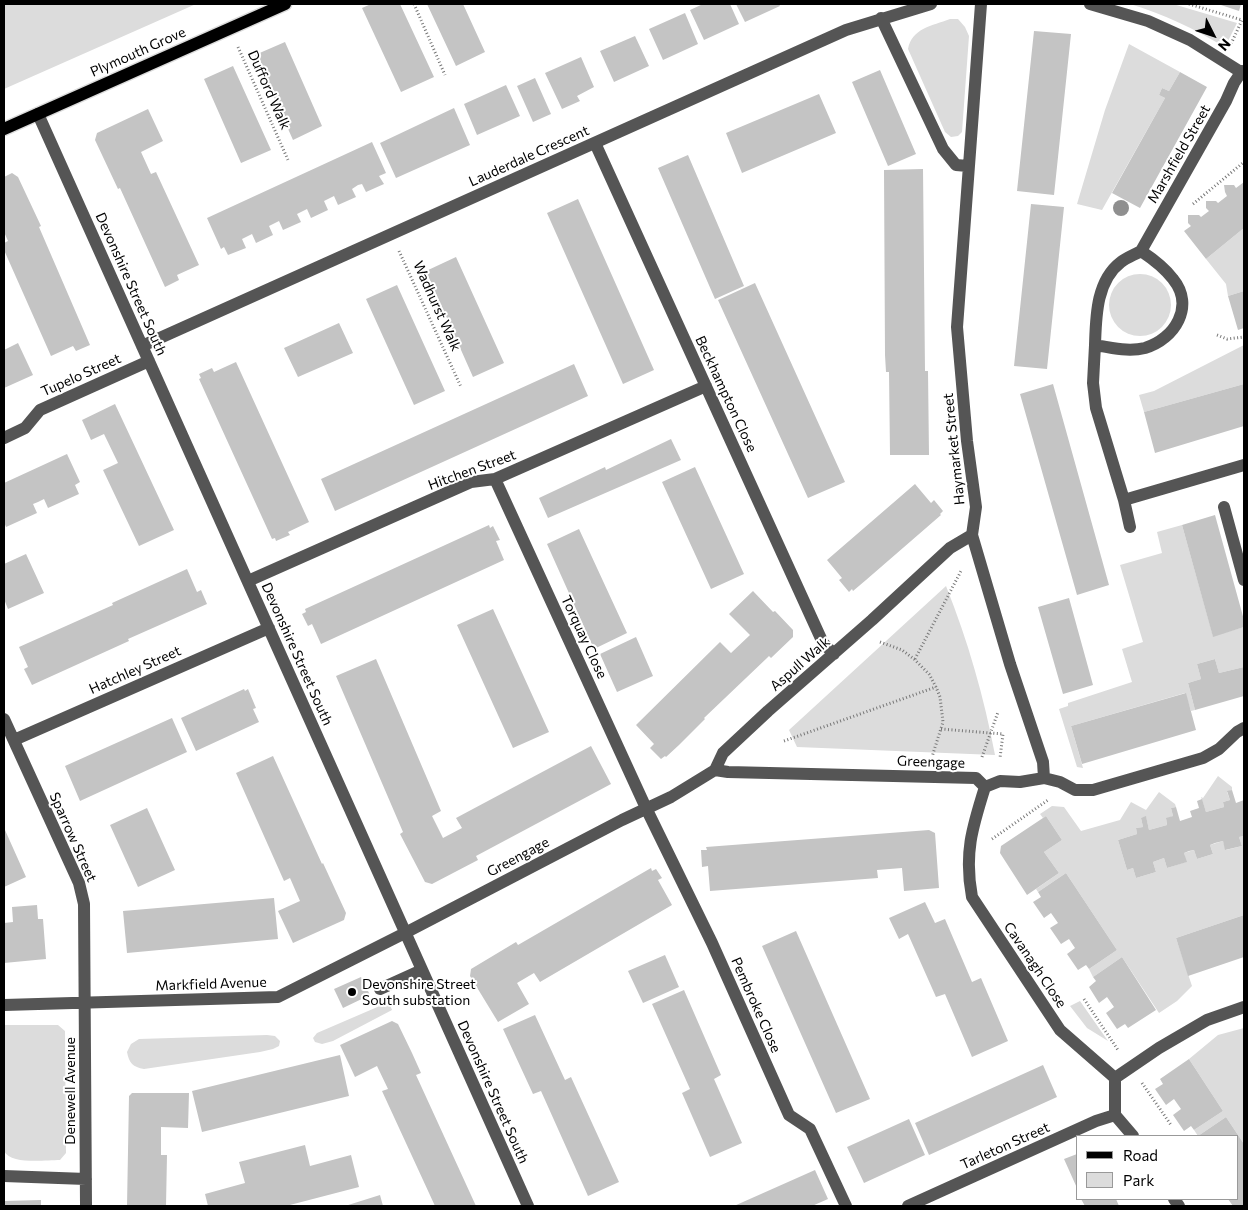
<!DOCTYPE html>
<html>
<head>
<meta charset="utf-8">
<style>
  body { margin:0 }
  #map { position:relative; width:1248px; height:1210px; overflow:hidden; background:#fff; font-family:Commissioner,sans-serif }
  canvas { display:block }
  .frame { position:absolute; inset:0; border:5px solid #000; pointer-events:none }
  .legend { position:absolute; left:1076px; top:1135px; width:162px; height:65px; box-sizing:border-box; background:#fff; border:1px solid #999; margin:0; padding:6px 9px; list-style:none; font-size:15px; color:#000 }
  .legend li { display:flex; align-items:center; gap:10px; height:25px }
  .legend b { width:25px; border:1px solid #999 }
  .north { position:absolute; left:1188px; top:10px; width:50px; height:50px; -webkit-text-stroke:4px #fff; paint-order:stroke; rotate:131deg; font-size:14px; font-weight:700; line-height:20px; text-align:center; color:#000 }
  .north::after { content:''; display:block; margin:auto; width:18px; height:22px; background:#000; clip-path:polygon(50% 0,100% 100%,50% 72%,0 100%) }
</style>
</head>
<body>
<div id="map">
<canvas width="1248" height="1210"></canvas>
<div class="frame"></div>
<ul class="legend">
<li><b style="height:6px;background:#000"></b>Road</li>
<li><b style="height:14px;background:#dcdcdc"></b>Park</li>
</ul>
<div class="north">N</div>
</div>
<script>
const ctx = document.querySelector('canvas').getContext('2d');
ctx.lineJoin = 'round';
function paint(path, color) { ctx.fillStyle = color; ctx.fill(path, 'evenodd'); }
function trace(path, color, width, dash) { ctx.strokeStyle = color; ctx.lineWidth = width; ctx.lineCap = dash ? 'butt' : 'round'; ctx.setLineDash(dash || []); ctx.stroke(path); }
function write(font, color, halo, rows, align = 'center') {
  ctx.font = font + ' Commissioner,sans-serif'; ctx.lineWidth = 4; ctx.setLineDash([]); ctx.textBaseline = 'middle'; ctx.strokeStyle = halo; ctx.fillStyle = color; for (const [text, x, y, turn = 0] of rows) {
    ctx.save(); ctx.translate(x, y); ctx.rotate((+turn || 0) * Math.PI / 180); ctx.textAlign = isNaN(turn) ? turn : align; if (halo) ctx.strokeText(text, 0, 0); ctx.fillText(text, 0, 0); ctx.restore();
  }
}
paint(new Path2D(`
  M4 4H196L4 89Z
  M1130 4H1173L1237 23 1225 47C1194 29 1164 14 1130 4Z
  M950 19H958L965 27 969 36 962 132 958 136 951 137 945 132 908 49C912 28 932 26 950 19Z
  M1129 44 1180 72 1169 91 1162 88 1159 95 1165 98 1102 210 1077 204 1105 110Z
  M1244 228V291L1228 296 1226 284 1206 259Z
  M1109 305a31 31 0 1 1 62 0a31 31 0 1 1-62 0Z
  M1244 345V384L1144 412 1139 395 1154 391Z
  M1182 525 1213 636 1244 627V667L1219 673 1215 659 1197 664 1201 679 1188 683 1195 710 1191 711 1185 693 1071 726 1083 768 1077 767 1059 709 1068 706V703L1132 682 1122 649 1143 642 1120 565 1162 553 1157 532Z
  M946 586C968 641 984 697 995 755L797 747 789 730Z
  M1218 776 1232 787V790L1227 792 1230 800 1223 802 1224 807 1206 812 1201 797 1203 798Z
  M1159 792 1175 804 1176 807 1171 808 1173 816 1166 819 1167 825 1149 830 1146 817 1141 818 1143 827 1136 828 1137 834 1118 840 1127 870 1133 868 1136 878 1156 872 1153 862 1164 858 1167 868 1186 862 1184 853 1194 850 1197 859 1213 854 1210 845 1223 841 1226 850 1242 846 1239 837 1244 836V915L1176 938 1192 986 1177 1001 1159 1013 1122 957 1093 977 1089 969 1117 950 1066 873 1038 892 1036 889 1059 873 1044 852 1062 840 1046 816 1043 818 1040 814 1052 806 1064 807 1081 831 1120 820 1131 802 1146 810Z
  M1080 1001 1108 1041 1087 1028 1070 1006Z
  M389 1002 392 1010 333 1041 322 1044 315 1042 313 1038 317 1033Z
  M4 1025H58L65 1031 66 1153 60 1160C45 1160 11 1165 4 1151Z
  M1244 1028V1144L1226 1117 1198 1136 1194 1130 1223 1111 1189 1059 1218 1035Z
  M267 1035 275 1036 280 1041 279 1046 273 1049 260 1052 144 1069C133 1067 129 1063 127 1052L131 1044 139 1039Z`), '#dcdcdc');
paint(new Path2D(`
  M371 4H400L434 77 401 92 362 8Z
  M427 4H463L485 52 456 66Z
  M703 4H730L739 24 704 40 690 10Z
  M736 4H779L780 6 745 22Z
  M1218 4H1241L1239 11Z
  M685 13 698 44 663 60 649 29Z
  M1034 31 1071 34 1054 195 1017 191Z
  M635 36 649 66 614 82 600 51Z
  M285 42 322 126 293 140 255 55Z
  M581 57 594 87 577 96 580 101 562 109 545 73Z
  M233 66 271 150 241 163 204 79Z
  M880 70 916 154 888 166 852 82Z
  M1180 72 1207 87 1140 208 1112 193 1165 98 1159 95 1162 88 1169 91Z
  M535 78 551 114 533 122 517 86Z
  M506 85 520 116 477 135 464 104Z
  M819 94 836 133 742 173 726 133Z
  M454 108 470 145 396 178 380 143Z
  M148 109 163 141 141 152 151 174 156 172 199 265 177 275 179 280 165 287 120 188 118 189 95 140 97 133Z
  M372 142 386 173 379 176 384 184 366 192 362 184 358 185 352 189 356 197 338 205 334 196 324 201 328 210 311 218 307 209 297 214 301 222 283 230 279 221 269 226 273 235 256 243 252 234 242 239 246 248 228 255 224 247 221 249 207 218Z
  M688 155 744 286 715 299 658 168Z
  M923 169 925 371H928L929 455H890L889 372H886L885 355 884 170Z
  M12 173 18 177 41 226 39 227 90 345 76 351 73 346 51 356 4 250V243L8 241 4 232V177Z
  M1244 182V228L1206 259 1184 231 1191 226 1188 223V215H1199L1201 217 1209 211 1206 208V201H1216L1218 203 1227 196 1225 192 1224 185H1234L1236 188Z
  M578 199 654 370 623 384 547 213Z
  M1031 204 1064 207 1047 369 1014 366Z
  M456 257 504 363 473 377 426 271Z
  M755 283 845 482 808 498 718 300Z
  M397 285 445 391 414 405 366 299Z
  M1244 291V328L1238 330 1228 296Z
  M339 323 353 353 298 377 284 348Z
  M18 343 33 375 4 388V350Z
  M236 362 309 522 288 532 290 535 276 541 275 538 272 539 199 379 201 378 199 374 212 368 214 372Z
  M574 364 588 396 335 511 321 479Z
  M1053 384 1109 585 1077 595 1020 394Z
  M1244 384V426L1155 453 1144 412Z
  M115 404 174 530 139 546 103 470 118 463 104 434 91 440 82 420Z
  M671 439 681 460 548 518 539 498 605 467 606 470Z
  M67 454 80 482 75 485 79 494 48 508 44 499 38 502 33 504 37 513 6 527 4 522V483Z
  M695 467 744 574 711 589 662 482Z
  M915 484 931 503 934 500 943 511 940 514 941 515 866 580 853 591 852 589 849 592 839 580 842 578 827 560Z
  M1215 515 1244 620V627L1213 637 1182 525Z
  M489 525 490 528 493 526 500 540 496 541 504 560 321 644 312 624 308 626 302 614 306 612 305 609Z
  M579 529 627 633 594 649 547 544Z
  M26 554 44 593 8 609 4 599V564Z
  M187 569 197 592 201 590 207 604 128 639 129 641 32 685 24 669 28 667 19 647 113 605 112 603Z
  M753 591 773 612 775 611 793 630V637L771 658 769 656 767 658 704 718 705 719 679 745 666 757 665 756 661 759 650 748 654 744 636 725 720 642 731 653 750 635 729 614Z
  M1069 598 1093 685 1063 694 1038 607Z
  M493 609 549 732 513 748 457 625Z
  M636 637 653 676 617 692 600 654Z
  M376 659 441 811 432 816 443 838 462 828 456 818 591 746 611 784 476 856 478 860 432 884 425 882 400 834 403 832 336 676Z
  M1215 659 1219 673 1244 667V696L1195 710 1188 683 1201 679 1197 664Z
  M244 689 245 691 248 689 256 708 253 709 259 722 196 751 181 718Z
  M1186 693 1196 730 1082 764 1071 726Z
  M172 718 187 752 80 801 65 766Z
  M273 756 322 864 323 863 346 913 344 920 293 943 278 911 300 901 290 878 284 881 236 773Z
  M1232 790 1236 803 1244 800V836L1239 837 1242 846 1225 850 1223 841 1215 843 1210 845 1213 854 1197 859 1194 850 1189 851 1184 853 1187 862 1167 868 1164 858 1153 862 1156 872 1136 878 1133 868 1127 870 1118 840 1137 834 1136 828 1143 827 1141 818 1146 816 1149 830 1167 825 1166 818 1173 816 1171 808 1176 807 1180 821 1192 817 1190 811 1199 808 1197 801 1202 799 1206 812 1224 807 1223 802 1230 800 1227 791Z
  M147 808 175 870 138 887 110 825Z
  M1046 816 1062 840 1044 852 1059 873 1027 895 1000 853 1001 846Z
  M5 830 26 877 4 887V831Z
  M929 830 935 833 939 888 904 891 902 868 877 870 878 878 710 891 708 866 702 867 701 850H707L706 847Z
  M651 868 652 871 656 869 662 878 658 880 672 905 540 982 534 973 517 983 529 1004 498 1022 470 976 471 969 516 942 518 945Z
  M1066 873 1117 950 1089 969 1086 965 1078 970 1067 954 1075 948 1069 939 1061 944 1050 928 1058 923 1051 913 1044 918 1033 902 1041 897 1038 892Z
  M274 898 278 939 127 953 123 911Z
  M925 902 935 923 945 919 972 982 981 978 1008 1041 972 1057 945 994 936 997 908 934 899 939 889 918Z
  M37 905 38 919H43L46 959 4 963V923L13 922 12 907Z
  M1244 915V957L1188 976 1176 938Z
  M796 931 870 1099 836 1113 762 946Z
  M665 955 679 987 643 1003 628 971Z
  M1122 957 1156 1010 1128 1028 1125 1024 1117 1029 1106 1013 1114 1007 1107 997 1099 1003 1089 987 1096 981 1093 977Z
  M361 977 370 995 343 1008 334 989Z
  M684 990 721 1075 714 1079 742 1143 710 1157 682 1093 690 1089 652 1004Z
  M535 1015 565 1080 571 1077 619 1182 588 1196 541 1091 533 1094 503 1029Z
  M392 1021 398 1024 412 1053 421 1073 416 1075 476 1206H435L382 1091 388 1089 377 1066 355 1077 340 1045Z
  M340 1055 349 1096 202 1132 192 1091Z
  M1189 1059 1223 1111 1194 1130 1191 1126 1184 1131 1173 1115 1181 1109 1174 1099 1166 1105 1155 1089 1163 1084 1160 1079Z
  M1043 1065 1057 1097 929 1155 915 1123Z
  M132 1093H189L188 1128 161 1127V1155H167L166 1206H127L129 1096Z
  M1226 1117 1244 1144V1206H1233L1228 1199H1237V1136H1198Z
  M909 1119 925 1155 864 1183 847 1147Z
  M305 1145 310 1166 351 1155 359 1187 286 1206H208L205 1194 245 1183 239 1162Z
  M1077 1154V1188L1064 1159Z
  M815 1170 828 1199 812 1206H734Z
  M380 1195 383 1206H345Z
  M1081 1199H1116L1119 1206H1085Z
  M41 1200V1206H4V1201Z`), '#c4c4c4');
const major = new Path2D(`
  M4 129 285 4`);
trace(major, '#dbdbdb', 15);
trace(new Path2D(`
  M414 4 445 75
  M1189 4 1242 20 1231 44
  M238 47 288 160
  M1193 204 1244 162
  M399 251 461 387
  M1217 335 1227 339 1244 337
  M880 642 902 650 914 659 929 674 936 687 940 697 943 722 932 757
  M915 659 961 571
  M941 729 1003 734 1000 758
  M784 741 936 687
  M982 757 998 712
  M992 839 1048 800
  M1084 999 1118 1050
  M1142 1083 1171 1125`), '#777', 3, [1, 2.5]);
trace(new Path2D(`
  M981 4 957 327 967 441 976 507 972 535 1010 664 1043 762 1044 778
  M1090 4 1148 21 1190 40 1244 74
  M881 18 943 149 956 165 968 166
  M38 114 528 1206
  M595 143 823 643 834 654
  M1141 251C1153 259 1164 267 1173 279 1195 306 1175 339 1145 348 1129 352 1111 348 1095 345 1096 317 1096 281 1121 262 1126 258 1134 255 1141 251Z
  M1141 251 1226 101 1234 83 1242 71
  M1095 345 1093 383 1096 408 1124 500 1244 465
  M142 346 846 30 931 4
  M4 438 25 428 40 410 149 361
  M495 479 646 808 712 943 789 1115 810 1129 846 1206
  M1124 500 1130 527
  M1224 507 1244 580
  M248 581 471 482 495 479 706 386
  M4 719 79 883 84 904 86 1206
  M14 740 269 628
  M715 770 728 772 976 778 985 787
  M985 787C972 828 964 854 972 897L1060 1030 1115 1078V1115L1133 1136
  M985 787 1000 781 1020 782 1044 778 1060 782 1075 790H1093L1203 758 1219 749 1237 732 1244 728
  M380 989 422 970
  M4 1005 278 997 405 933 622 820 671 797 715 770 723 753 768 711 872 620 950 548 972 535
  M1115 1078 1159 1048 1207 1020 1244 1007
  M4 1176 86 1179
  M1174 1199 1179 1206
  M908 1206 1096 1121 1115 1115`), '#555', 12);
trace(major, '#000', 12);
ctx.fillStyle = '#8f8f8f';
for (const [x, y] of [
  [1121,208]
]) { ctx.beginPath(); ctx.arc(x, y, 8, 0, 2 * Math.PI); ctx.fill(); }
for (const [x, y, r, color] of [
  [352,992,5,"#000"]
]) { const dot = new Path2D(); dot.arc(x, y, r, 0, 2 * Math.PI); ctx.fillStyle = color; ctx.fill(dot); trace(dot, '#fff', 2); }
write('14px', '#000', '#fff', [
  ["Plymouth Grove",138,52,-24],
  ["Dufford Walk",269,90,66],
  ["Marshfield Street",1179,154,-60],
  ["Lauderdale Crescent",529,156,-24],
  ["Devonshire Street South",131,284,66],
  ["Wadhurst Walk",437,306,66],
  ["Tupelo Street",81,375,-24],
  ["Beckhampton Close",726,394,65],
  ["Haymarket Street",954,449,-96],
  ["Hitchen Street",472,470,-20],
  ["Torquay Close",584,637,65],
  ["Devonshire Street South",297,654,66],
  ["Aspull Walk",800,664,-41],
  ["Hatchley Street",135,670,-24],
  ["Greengage",931,762,2],
  ["Sparrow Street",73,837,66],
  ["Greengage",518,857,-28],
  ["Cavanagh Close",1035,965,56],
  ["Markfield Avenue",211,984,-2],
  ["Pembroke Close",756,1005,66],
  ["Denewell Avenue",70,1091,-90],
  ["Devonshire Street South",493,1092,66],
  ["Tarleton Street",1005,1146,-24]
]);
write('14px', '#000', '#fff', [
  ["Devonshire Street",362,984],
  ["South substation",362,1000]
], 'left');
</script>
</body>
</html>
